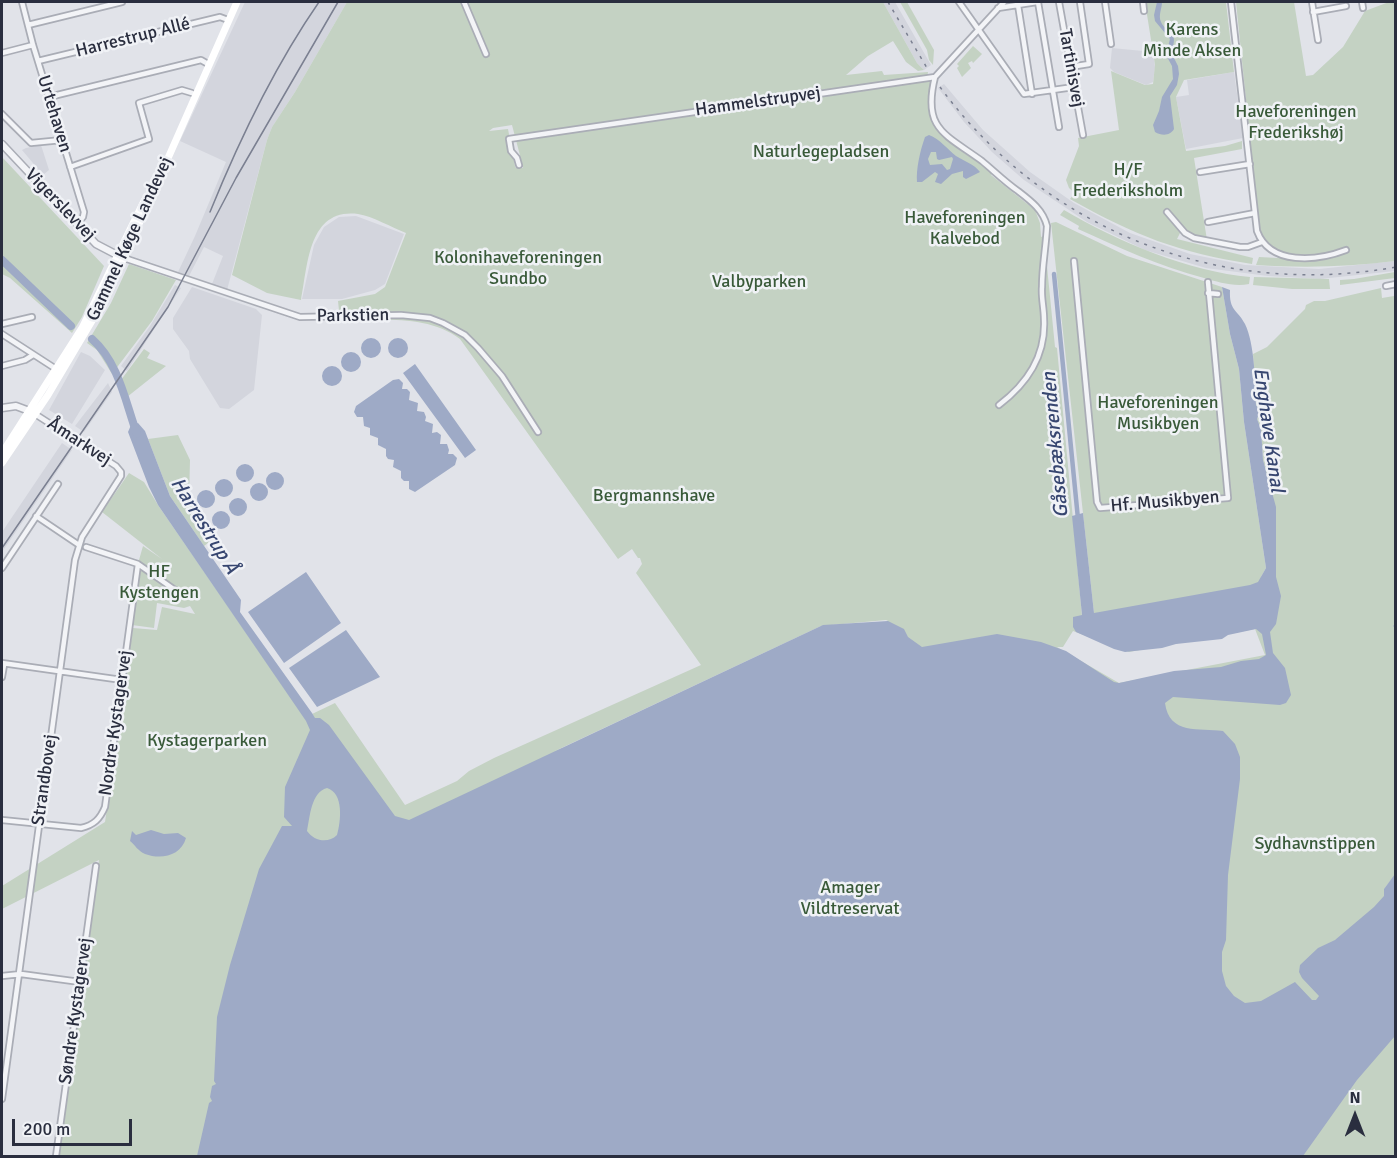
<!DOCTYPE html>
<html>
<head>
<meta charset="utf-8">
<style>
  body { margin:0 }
  #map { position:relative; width:1397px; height:1158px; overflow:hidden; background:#e1e3e9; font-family:Signika,sans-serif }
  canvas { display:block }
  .frame { position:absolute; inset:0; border:3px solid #2a2e3f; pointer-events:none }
  .north { position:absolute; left:1325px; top:1086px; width:60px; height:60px; -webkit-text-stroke:4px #f0f2f6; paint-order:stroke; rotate:0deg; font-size:16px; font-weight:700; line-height:24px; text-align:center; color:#2a2e3f }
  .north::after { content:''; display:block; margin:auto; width:21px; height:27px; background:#2a2e3f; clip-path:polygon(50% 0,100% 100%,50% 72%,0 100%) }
  .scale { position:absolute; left:12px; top:1119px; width:120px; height:27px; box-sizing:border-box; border:3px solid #2a2e3f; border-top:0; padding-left:8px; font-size:18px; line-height:21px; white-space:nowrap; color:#2a2e3f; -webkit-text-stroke:4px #f0f2f6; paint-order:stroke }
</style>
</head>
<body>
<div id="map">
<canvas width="1397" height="1158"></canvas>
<div class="frame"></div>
<div class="north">N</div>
<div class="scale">200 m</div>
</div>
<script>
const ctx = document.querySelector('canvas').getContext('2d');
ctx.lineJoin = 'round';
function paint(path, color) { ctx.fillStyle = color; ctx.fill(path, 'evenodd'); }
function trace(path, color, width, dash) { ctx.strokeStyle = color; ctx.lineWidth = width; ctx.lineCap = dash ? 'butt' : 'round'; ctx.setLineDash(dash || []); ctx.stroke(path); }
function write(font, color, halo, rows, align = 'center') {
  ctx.font = font + ' Signika,sans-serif'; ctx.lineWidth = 5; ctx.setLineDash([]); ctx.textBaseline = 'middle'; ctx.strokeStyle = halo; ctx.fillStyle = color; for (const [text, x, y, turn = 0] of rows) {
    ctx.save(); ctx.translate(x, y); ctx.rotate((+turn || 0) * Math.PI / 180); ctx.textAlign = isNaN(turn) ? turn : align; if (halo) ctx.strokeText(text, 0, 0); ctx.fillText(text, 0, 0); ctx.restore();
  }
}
paint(new Path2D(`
  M245 2H347L295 92 272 127 267 140 227 290 212 284 223 256 204 247 189 276 178 272 195 236 226 162 180 141Z
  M883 2H895L931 65 924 70 917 63Z
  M1112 48 1153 52 1155 67 1153 82 1146 85 1114 72 1110 68Z
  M1234 72 1243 138 1186 149 1176 97 1189 95 1187 80Z
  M944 84 983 130 1030 172 1074 203 1130 233 1190 254 1245 265 1319 269 1395 261V271L1320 279 1268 276 1206 268 1145 250 1087 222 1024 180 992 152 964 122 938 88Z
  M41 145 49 170 43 175 22 150 26 148Z
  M356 216 404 234 385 284 375 290 342 299H302L314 245 324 227 339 217Z
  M175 285 181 288 127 371 121 366 150 326Z
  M192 287 256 309 262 315 254 390 229 409 220 408 190 359 189 351 173 329V318Z
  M81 352 90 356 105 370 72 424 49 410Z
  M108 383 112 392 84 432 75 426Z
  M62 443 72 450 2 552V532Z`), '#d3d5dd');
paint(new Path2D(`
  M347 2H883L917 63 924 70 918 71 906 62 893 41 868 56 846 75 882 71 884 75 928 72 927 79 931 83C919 136 960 146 992 173L991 175 1035 210 1040 223 1041 237 1044 236 1055 347 1057 348 1082 616 1094 613 1051 223 1056 222 1127 256 1222 287 1230 334 1239 369 1244 422 1266 568 1261 577 1276 574V516L1263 460 1261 430 1257 419 1260 411 1256 405 1253 354 1267 347 1305 309 1306 305 1314 301H1325L1381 288 1382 298 1394 296 1396 874 1384 889 1395 879V1156H59L99 860 2 909V886L105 822 133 628 157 630 162 607 195 614 190 606 184 608 157 603 154 628 132 625 141 563 139 560 143 546 162 559 102 512 129 473 144 482 158 505 307 721 314 717 312 714 335 703 405 805 457 781 469 771 494 758 701 665 636 573 642 564 640 558H638L632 549 618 559 460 339C427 314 380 321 340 320L338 301 375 294 385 287 406 233C393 228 372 216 358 214 308 208 308 265 301 300L267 293 232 275 267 140 272 127 295 92ZM512 125 523 167V168H516L515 166 508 129 489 131 493 128ZM886 620 888 621 555 751 821 626ZM1255 629 1265 655 1119 683 1057 647H1063L1073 631 1129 652Z
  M900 2H907L934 50 933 65 929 60 927 50Z
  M1145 2H1226L1234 72 1184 80 1176 97 1186 151 1225 146 1242 141V149L1194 158 1207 240 1192 235 1183 227 1177 239 1253 258 1252 264C1179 253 1134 235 1070 199L1074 194H1076L1069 188 1066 180 1079 146 1078 138 1119 130 1111 71 1145 85 1153 84 1155 65Z
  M1236 2H1294L1306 76 1313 75 1343 47 1365 11 1389 2H1395V261C1348 267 1303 268 1256 265L1259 257 1278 258 1260 237Z
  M973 46 982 54 973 63 972 61 968 63 971 68 962 77 957 68 959 66 957 64Z
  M2 157 104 266 82 317 72 333 10 278 2 274Z
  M1064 210C1116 241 1190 272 1250 277L1249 284C1234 287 1218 282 1204 278 1159 266 1120 248 1078 229L1079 226 1060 215Z
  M129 264 176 280 152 321 112 374 97 350 87 343 111 303Z
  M1395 272V278L1340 285V280L1354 279Z
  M1254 277 1329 279 1330 289H1292L1253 285Z
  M144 349 150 353 147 358 166 366 127 397 121 380Z
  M178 435 190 460 189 499 213 539 204 546 170 496 148 439Z`), '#c4d2c3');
paint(new Path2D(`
  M1157 2H1162C1162 9 1158 15 1161 22 1167 35 1180 30 1171 52L1178 66 1179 74 1177 85 1170 96 1174 129C1170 136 1162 136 1155 132L1153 125 1159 111 1162 97 1173 79 1172 66 1166 55 1170 39 1155 21 1154 15Z
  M929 135C940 139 947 149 956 156 964 161 974 164 980 172L966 179 963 177V171L952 174 941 184 935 182 938 174 935 172 922 182H917C916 169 920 151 925 137ZM931 152H936L937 159 939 160 952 157 953 159 950 169 947 170 942 164 930 165 928 159Z
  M1222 287 1230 290C1229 311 1237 309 1245 324 1255 345 1255 382 1256 405L1260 411 1257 419 1261 429 1263 460 1276 507V577L1281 596 1276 624 1270 632 1273 653 1285 668 1291 695 1286 703 1280 705 1173 697 1165 703C1169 735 1199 728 1223 731L1235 744 1240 757V779L1228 875 1226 940 1222 952V971L1226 986 1234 996 1245 1003 1261 1001 1295 982 1312 1000H1316L1319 996 1302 978 1299 972 1300 965 1318 948 1335 940 1374 907 1384 896V889L1395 874V1036L1357 1080 1303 1156H197L209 1103 212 1101 210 1097 212 1086 216 1084 214 1081 217 1017 230 965 259 869 282 826H292L284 817 285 787 310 730 306 721 158 505 149 487 128 432 131 425 138 423 145 431 170 496 241 600 240 612 312 713 315 718H320L329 725 395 816 409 820 823 625 888 621 904 629 908 637 922 647 997 634 1041 642 1066 651 1114 682 1119 683 1174 671 1221 667 1241 661 1259 659 1266 655 1262 634 1256 629 1228 635 1222 639 1176 644 1162 648 1125 652 1114 649 1076 632 1073 627V617L1082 615 1072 516 1083 513 1094 613 1250 585 1258 582 1266 568 1244 422 1239 369 1230 334ZM327 788C344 793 341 821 337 835 328 844 314 841 307 831 310 817 311 792 327 788Z
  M361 348a10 10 0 1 1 20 0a10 10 0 1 1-20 0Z
  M388 348a10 10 0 1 1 20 0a10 10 0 1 1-20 0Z
  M341 362a10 10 0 1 1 20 0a10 10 0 1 1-20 0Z
  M415 364 476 450 465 458 403 373Z
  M322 376a10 10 0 1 1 20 0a10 10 0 1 1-20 0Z
  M399 379 403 383 402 389H407L410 392 409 400 418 403 417 411 424 412 426 417 425 421 433 424 432 433 437 432 441 435 440 444H447L449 450 448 454H453L457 458 455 465 415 492 409 489V481H404L401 478V471L393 467 394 460 388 459 386 456V449L378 445V438L370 435V428L364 426 363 417H357L354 412 356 406 393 380Z
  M236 473a9 9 0 1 1 18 0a9 9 0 1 1-18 0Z
  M266 481a9 9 0 1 1 18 0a9 9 0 1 1-18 0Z
  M215 488a9 9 0 1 1 18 0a9 9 0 1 1-18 0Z
  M250 492a9 9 0 1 1 18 0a9 9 0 1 1-18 0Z
  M197 499a9 9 0 1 1 18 0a9 9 0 1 1-18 0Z
  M229 507a9 9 0 1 1 18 0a9 9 0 1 1-18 0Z
  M212 520a9 9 0 1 1 18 0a9 9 0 1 1-18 0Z
  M306 572 341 623 284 663 248 612Z
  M346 630 380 677 317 707 289 668Z
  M151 830 164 834 178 833 186 838C181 856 161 860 145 854 138 851 135 845 130 841L132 831 136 835Z`), '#9eaac6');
trace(new Path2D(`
  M1394 626H1396`), '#9eaac6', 1.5);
trace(new Path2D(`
  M1054 274 1078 519`), '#9eaac6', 4.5);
trace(new Path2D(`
  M2 260 71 326
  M92 339C119 363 125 401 137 434`), '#9eaac6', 8);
const minor = new Path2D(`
  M22 2 33 45 84 212 83 217 77 224
  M464 2 486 54
  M959 2 1024 94 1074 87
  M1038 2 1059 127
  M1059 2 1083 135
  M1105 2 1111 44
  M1143 2 1144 11
  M1231 2 1257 231C1270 266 1317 261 1346 250
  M1312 2 1318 40
  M1362 2 1363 8
  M1018 5 1032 94
  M998 8 1037 2
  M1313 12 1346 6
  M28 25 122 2
  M2 53 33 45
  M38 61 220 17 228 20
  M1070 67 1089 64 1080 2
  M935 77C922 129 945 134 982 161 994 171 1005 182 1018 191 1031 201 1043 210 1047 226 1046 247 1042 266 1042 287 1041 297 1044 308 1044 319 1046 356 1028 383 999 405
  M49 97 201 60 208 64
  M2 114 31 143 62 140
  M519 165 517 158 511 151 509 139 935 77 1004 2
  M70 167 149 139 139 103 182 90 192 93
  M1200 172 1250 164
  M1167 212 1185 233 1194 238 1240 247H1248L1262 242
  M1208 222 1255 213
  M124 258 300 317 401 315 430 318 443 323 465 335 478 348 502 376 538 432
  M1074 261 1097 502 1100 508 1228 498 1208 282
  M1386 286 1396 284
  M1208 293 1218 294
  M2 324 32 317
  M2 334 56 369
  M2 366 25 360 33 355
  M36 516 79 545
  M86 547 138 564 175 590
  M2 568 58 484
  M2 663 122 680
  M2 677 4 665
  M2 820 81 828C94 825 100 819 105 807L138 564
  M2 976 21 974 80 982
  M2 1099 75 560 82 537 121 476V472L116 466 35 414
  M56 1156 96 866`);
const tertiary = new Path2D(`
  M2 144 96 244 119 256
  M2 408 16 406 32 412`);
trace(minor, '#aaadb6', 8);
trace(tertiary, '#aaadb6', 9);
trace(minor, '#f3f4f7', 4.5);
trace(tertiary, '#f3f4f7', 6);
trace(new Path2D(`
  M2 453 82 328 144 201
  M2 463 48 395 108 294 237 2`), '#fff', 7);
trace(new Path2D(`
  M210 212C240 138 274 67 319 2
  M2 548 168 307 236 178 338 2`), '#7b8091', 1.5);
trace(new Path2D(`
  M888 2 927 68
  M940 87C1046 231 1220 299 1396 267`), '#7b8091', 1.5, [3, 6]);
write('18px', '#395a39', '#f0f2f6', [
  ["Karens",1192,30],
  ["Minde Aksen",1192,51],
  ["Haveforeningen",1296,112],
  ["Frederikshøj",1296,133],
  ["Naturlegepladsen",821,152],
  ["H/F",1128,170],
  ["Frederiksholm",1128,191],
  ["Haveforeningen",965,218],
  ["Kalvebod",965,239],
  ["Kolonihaveforeningen",518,258],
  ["Sundbo",518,279],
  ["Valbyparken",759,282],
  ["Haveforeningen",1158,403],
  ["Musikbyen",1158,424],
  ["Bergmannshave",654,496],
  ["HF",159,572],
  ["Kystengen",159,593],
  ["Kystagerparken",207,741],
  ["Sydhavnstippen",1315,844],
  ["Amager",850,888],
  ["Vildtreservat",850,909]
]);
write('18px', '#2a2e3f', '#f0f2f6', [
  ["Harrestrup Allé",133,38,-14],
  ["Tartinisvej",1071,68,80],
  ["Hammelstrupvej",758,102,-8],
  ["Urtehaven",54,114,73],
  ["Vigerslevvej",60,205,46],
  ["Gammel Køge Landevej",130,239,-65],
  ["Parkstien",353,316,-1],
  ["Åmarkvej",79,442,33],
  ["Hf. Musikbyen",1165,502,-5],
  ["Nordre Kystagervej",116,723,-82],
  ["Strandbovej",45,780,-82],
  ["Søndre Kystagervej",76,1011,-82]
]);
write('italic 20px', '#374670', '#f0f2f6', [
  ["Enghave Kanal",1268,430,82],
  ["Gåsebæksrenden",1056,445,-95],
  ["Harrestrup Å",204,526,58]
]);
</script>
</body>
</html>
